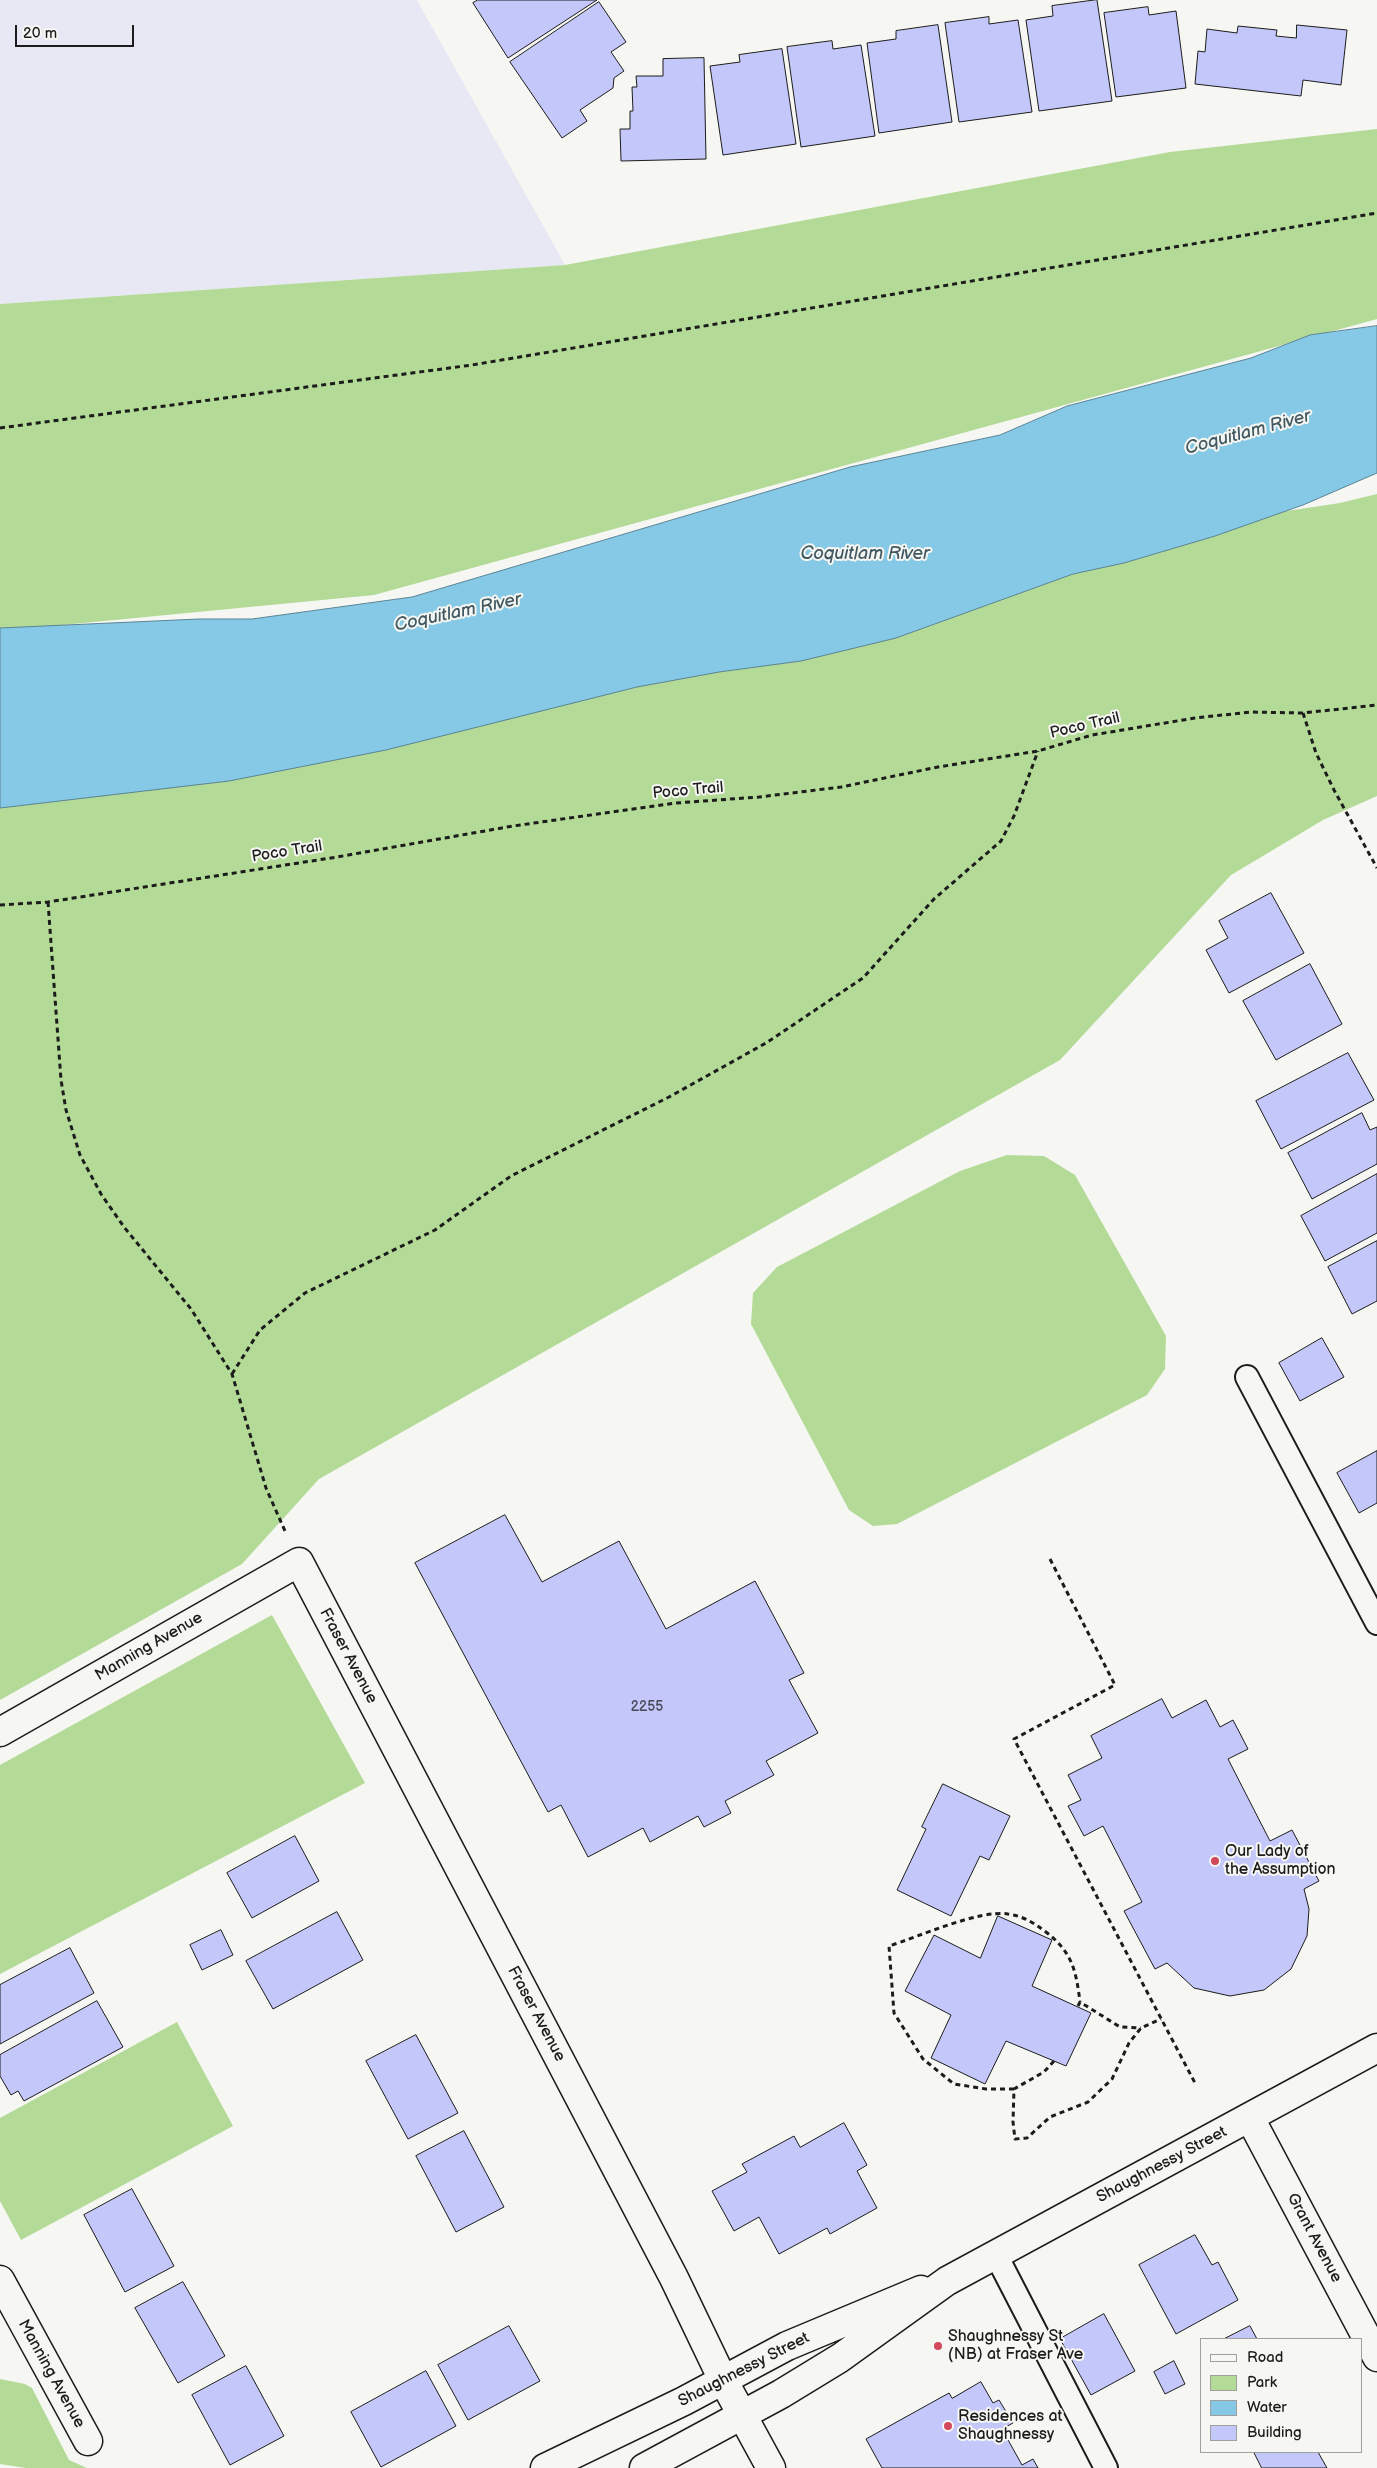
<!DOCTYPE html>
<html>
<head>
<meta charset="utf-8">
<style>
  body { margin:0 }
  #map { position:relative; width:1377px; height:2468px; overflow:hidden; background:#f6f6f2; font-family:"Balsamiq Sans",sans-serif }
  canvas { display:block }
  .legend { position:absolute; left:1200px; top:2338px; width:162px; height:115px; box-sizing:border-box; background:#f6f6f2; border:1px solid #9f9f9c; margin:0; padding:6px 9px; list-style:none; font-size:15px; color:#1c1c1c }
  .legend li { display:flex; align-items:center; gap:10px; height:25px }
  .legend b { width:25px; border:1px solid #9f9f9c }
  .scale { position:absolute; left:15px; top:25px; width:119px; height:22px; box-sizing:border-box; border:2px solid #1c1c1c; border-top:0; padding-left:6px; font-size:15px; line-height:18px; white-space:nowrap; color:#1c1c1c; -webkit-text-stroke:4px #f6f6f2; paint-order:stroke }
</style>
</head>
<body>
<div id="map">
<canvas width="1377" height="2468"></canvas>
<ul class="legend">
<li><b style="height:6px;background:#f6f6f2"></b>Road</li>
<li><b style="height:14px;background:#b3da96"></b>Park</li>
<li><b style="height:14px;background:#85c9e6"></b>Water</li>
<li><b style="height:14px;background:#c3c7f9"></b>Building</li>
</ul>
<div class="scale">20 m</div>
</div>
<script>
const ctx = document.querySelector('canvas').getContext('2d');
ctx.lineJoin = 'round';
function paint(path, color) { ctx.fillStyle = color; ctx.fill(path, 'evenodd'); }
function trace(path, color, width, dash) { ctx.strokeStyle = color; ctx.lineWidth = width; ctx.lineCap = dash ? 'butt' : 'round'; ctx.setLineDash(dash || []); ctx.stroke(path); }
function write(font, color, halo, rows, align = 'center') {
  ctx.font = font + ' "Balsamiq Sans",sans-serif'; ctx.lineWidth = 4; ctx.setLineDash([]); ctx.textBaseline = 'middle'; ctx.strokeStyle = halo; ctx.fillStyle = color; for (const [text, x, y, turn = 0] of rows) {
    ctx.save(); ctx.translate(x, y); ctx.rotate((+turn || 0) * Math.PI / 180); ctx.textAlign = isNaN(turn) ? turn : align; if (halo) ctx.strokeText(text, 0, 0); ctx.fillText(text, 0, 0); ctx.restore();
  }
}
paint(new Path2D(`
  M0 0H417L565 265 0 304Z`), '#e7e8f4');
paint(new Path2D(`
  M1377 129V319L374 595 0 631V304L565 265 1170 152Z
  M1377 494V796L1323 820 1231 875 1060 1060 319 1479 242 1564 0 1700V783L1107 538 1340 503Z
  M1007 1155 1044 1156 1075 1175 1166 1336 1165 1369 1147 1395 897 1524 873 1526 849 1510 751 1324 753 1293 777 1267 960 1171Z
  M272 1615 365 1783 0 1974V1765Z
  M177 2022 233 2126 21 2240 0 2201V2118Z
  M0 2379 25 2384 32 2388 69 2460 87 2468H26L0 2464Z`), '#b3da96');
const water = new Path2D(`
  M1377 326V473L1303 505 1215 536 1124 563 1073 574 896 638 801 661 719 672 637 687 386 750 229 781 0 808V628L199 619H252L412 597 850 467 1000 435 1067 406 1251 358 1310 335Z`);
paint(water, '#85c9e6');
trace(water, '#5b8495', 1);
const building = new Path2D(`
  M478 0H597L508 58 473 3Z
  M1097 0 1112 101 1039 111 1026 20 1053 16 1052 6Z
  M599 2 626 42 611 52 624 71 614 78 613 88 580 110 587 121 562 138 510 62Z
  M1148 7 1149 15 1176 11 1186 88 1116 97 1104 13Z
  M989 17V24L1018 20 1032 112 959 122 945 23Z
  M938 25 952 122 879 133 867 43 896 39V31Z
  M1297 25 1347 30 1341 85 1303 80 1301 96 1195 84 1198 51 1205 52 1207 29 1237 33 1238 26 1277 30 1276 36 1296 38Z
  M832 41 833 49 861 45 875 136 801 147 787 47Z
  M782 49 796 144 723 155 710 66 740 62 739 55Z
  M704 58 706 159 621 161 620 129H630V111H633L632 87H637L636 76H663V59Z
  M1271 893 1304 953 1229 993 1206 950 1228 938 1219 921Z
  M1310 964 1342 1024 1276 1060 1243 1001Z
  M1348 1053 1374 1100 1281 1149 1256 1101Z
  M1362 1113 1370 1130 1377 1127V1164L1312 1199 1288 1153Z
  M1377 1174V1233L1325 1261 1301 1216Z
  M1377 1241V1301L1352 1314 1328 1267Z
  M1322 1338 1344 1377 1300 1401 1279 1363Z
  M1377 1451V1503L1359 1513 1337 1473Z
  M505 1515 542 1582 619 1541 666 1629 755 1581 804 1673 789 1680 818 1733 766 1761 774 1775 725 1801 731 1813 704 1827 698 1816 650 1842 643 1828 588 1857 561 1805 548 1812 415 1563Z
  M1162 1699 1172 1718 1206 1700 1220 1727 1233 1720 1248 1749 1228 1759 1270 1841 1292 1830 1319 1881 1304 1889 1309 1909 1307 1936 1291 1969 1264 1990 1230 1996 1194 1988 1167 1963 1155 1969 1124 1911 1142 1902 1103 1826 1084 1836 1068 1806 1081 1800 1068 1775 1102 1758 1091 1736Z
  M943 1784 1010 1816 989 1860 980 1856 951 1916 897 1890 926 1829 922 1827Z
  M295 1836 319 1881 252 1918 227 1873Z
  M337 1912 363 1960 273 2009 246 1961Z
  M998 1916 1052 1940 1032 1986 1091 2013 1066 2066 1006 2041 985 2084 931 2058 951 2015 905 1991 934 1935 980 1958Z
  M221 1930 233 1955 202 1970 190 1945Z
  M70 1948 94 1993 0 2044V1985Z
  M97 2001 123 2047 24 2101 18 2091 11 2095 0 2076V2055Z
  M416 2035 458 2113 408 2139 366 2061Z
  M844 2123 867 2165 857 2171 877 2208 830 2234 827 2228 779 2254 759 2217 734 2231 712 2191 747 2172 742 2164 794 2136 800 2147Z
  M464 2131 504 2207 456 2232 416 2156Z
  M132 2189 174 2266 125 2292 84 2215Z
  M1195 2235 1212 2265 1218 2262 1238 2300 1176 2334 1139 2265Z
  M183 2282 225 2356 178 2383 135 2308Z
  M1104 2314 1135 2371 1091 2395 1060 2339Z
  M509 2326 540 2381 468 2420 438 2365Z
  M1250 2326 1257 2339H1224Z
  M1174 2361 1185 2384 1165 2394 1154 2372Z
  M246 2366 284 2436 230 2465 192 2395Z
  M426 2371 456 2426 381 2467 351 2412Z
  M981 2382 993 2403 999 2400 1013 2423 1002 2429 1022 2465 1033 2459 1038 2468H882L866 2439 949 2393 952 2398Z
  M1254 2452H1318L1327 2468H1262Z`);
paint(building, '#c3c7f9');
trace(building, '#1c1c1c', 1);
const service = new Path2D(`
  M1247 1377 1377 1623
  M996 2255 1106 2468`);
const minor = new Path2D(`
  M0 1732 299 1562 674 2278 723 2380 771 2468
  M1250 2118 1377 2357
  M0 2280 88 2441`);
const secondary = new Path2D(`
  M545 2468 684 2401 787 2346 921 2290
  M644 2468 781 2394 840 2358 947 2281 1377 2048`);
trace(service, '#1c1c1c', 26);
trace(minor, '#1c1c1c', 31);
trace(secondary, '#1c1c1c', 31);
trace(new Path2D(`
  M0 428 472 365 1377 213
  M1303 713 1316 753 1334 790 1377 868
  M48 902 61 1080 66 1110 80 1155 101 1194 124 1227 191 1309 232 1374 266 1488 285 1531
  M0 905 48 902 337 857 513 826 676 803 759 797 841 787 938 767 1038 751 1092 735 1195 718 1251 712 1303 713 1377 705
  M232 1374 260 1330 305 1293 435 1230 511 1176 669 1097 766 1043 863 978 934 899 1001 841 1014 816 1038 751
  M1050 1559 1115 1685 1014 1739 1195 2083
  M1078 2006 1080 2002 1120 2027 1141 2028
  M1054 2061 1044 2072 1014 2089 1013 2122 1015 2139 1027 2138 1050 2117 1088 2102 1112 2079 1129 2043 1141 2028 1161 2019
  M1014 2089H986L954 2084 923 2059 894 2013 889 1946C918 1937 980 1909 1008 1914 1023 1916 1034 1923 1046 1932 1072 1952 1076 1970 1080 2002`), '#1c1c1c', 3, [5, 4]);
trace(service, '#f6f6f2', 22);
trace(minor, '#f6f6f2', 28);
trace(secondary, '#f6f6f2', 28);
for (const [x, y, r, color] of [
  [1215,1861,5,"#d1495b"],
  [938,2346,5,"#d1495b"],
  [948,2426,5,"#d1495b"]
]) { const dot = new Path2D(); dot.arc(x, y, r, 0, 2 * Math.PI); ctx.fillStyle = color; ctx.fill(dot); trace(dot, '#f6f6f2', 2); }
write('14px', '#464753', null, [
  ["2255",647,1707]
]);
write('16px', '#1c1c1c', '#f6f6f2', [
  ["Poco Trail",1085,726,-13],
  ["Poco Trail",688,791,-5],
  ["Poco Trail",287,852,-9],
  ["Manning Avenue",149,1647,-30],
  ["Fraser Avenue",348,1656,62],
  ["Fraser Avenue",536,2014,62],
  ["Shaughnessy Street",1162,2165,-28],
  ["Grant Avenue",1314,2238,62],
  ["Shaughnessy Street",744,2370,-27],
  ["Manning Avenue",51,2374,61]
]);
write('16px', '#1c1c1c', '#f6f6f2', [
  ["Our Lady of",1225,1852],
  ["the Assumption",1225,1870],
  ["Shaughnessy St",948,2337],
  ["(NB) at Fraser Ave",948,2355],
  ["Residences at",958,2417],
  ["Shaughnessy",958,2435]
], 'left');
write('italic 18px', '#415963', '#f6f6f2', [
  ["Coquitlam River",1248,433,-15],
  ["Coquitlam River",865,554],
  ["Coquitlam River",458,613,-12]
]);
</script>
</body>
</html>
